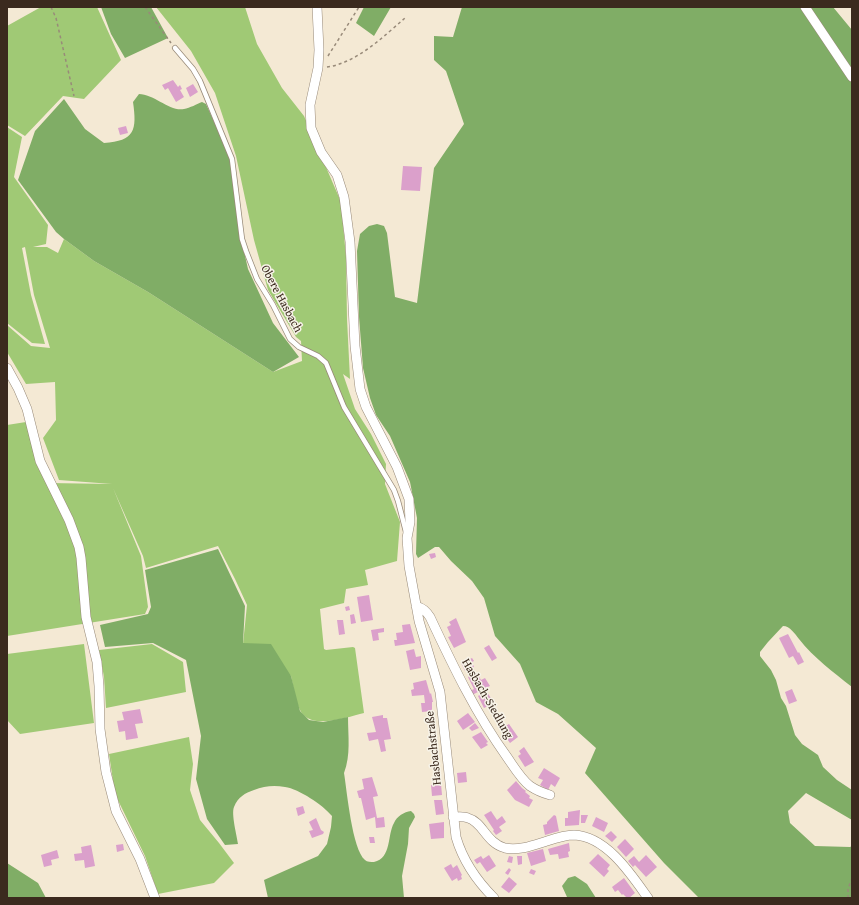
<!DOCTYPE html>
<html>
<head>
<meta charset="utf-8">
<style>
  body { margin:0 }
  #map { position:relative; width:859px; height:905px; overflow:hidden; background:#f4e9d4; font-family:"Gentium Book Plus",serif }
  canvas { display:block }
  .frame { position:absolute; inset:0; border:8px solid #3b2a1e; pointer-events:none }
</style>
</head>
<body>
<div id="map">
<canvas width="859" height="905"></canvas>
<div class="frame"></div>
</div>
<script>
const ctx = document.querySelector('canvas').getContext('2d');
ctx.lineJoin = 'round';
function paint(path, color) { ctx.fillStyle = color; ctx.fill(path, 'evenodd'); }
function trace(path, color, width, dash) { ctx.strokeStyle = color; ctx.lineWidth = width; ctx.lineCap = dash ? 'butt' : 'round'; ctx.setLineDash(dash || []); ctx.stroke(path); }
function write(font, color, halo, rows, align = 'center') {
  ctx.font = font + ' "Gentium Book Plus",serif'; ctx.lineWidth = 3; ctx.setLineDash([]); ctx.textBaseline = 'middle'; ctx.strokeStyle = halo; ctx.fillStyle = color; for (const [text, x, y, turn = 0] of rows) {
    ctx.save(); ctx.translate(x, y); ctx.rotate((+turn || 0) * Math.PI / 180); ctx.textAlign = isNaN(turn) ? turn : align; if (halo) ctx.strokeText(text, 0, 0); ctx.fillText(text, 0, 0); ctx.restore();
  }
}
paint(new Path2D(`
  M41 7H97L121 60 84 99 63 96 25 136 7 125V26Z
  M156 7H245L257 44 282 88 304 116 341 202 346 257 347 319 350 379 343 374 355 409 371 434 386 464 385 484 400 522 397 561 365 570 368 585 346 589 344 603 320 609 324 649 326 650 353 647 355 648 364 713C347 717 310 731 300 710 296 703 293 685 291 676L243 644 247 605 235 579 218 546 146 568 143 556 113 488 141 556 148 607 145 614 7 636V425L26 422 48 483 112 484 59 480 43 438 56 420 55 382 26 384 7 352V325L31 346 50 348 34 295 25 247 22 248 31 295 45 344 32 343 7 323V127L22 137 14 177 48 225 46 244 33 247H47L58 253 64 239 94 261 148 292 273 372 302 361 301 341 296 337 268 290 254 240 236 156 215 93 191 51Z
  M84 644 94 723 20 734 7 720V654Z
  M152 644 183 662 186 692 106 708 104 677 99 650Z
  M189 737 193 764 190 790 200 820 219 843 234 863 214 883 158 894 145 856 115 794 109 754Z`), '#a0c975');
paint(new Path2D(`
  M101 7H151L168 38 125 58 111 34Z
  M364 7H391L374 36 356 23Z
  M462 7H833L852 30V687C833 672 814 658 799 639 795 634 790 626 783 626L768 642 760 652V656L771 670 776 680 781 698 786 706 795 735 802 744 818 755 823 767 837 780 852 790V820L806 793 788 811 790 823 815 846 850 847 852 846V898H699L664 863 585 773 596 748 558 714 536 702 520 664 495 636 484 598 472 581 451 561 439 547H435L418 558 416 554 417 518 410 482 390 436 376 415 370 398 363 368 359 317 357 251 360 234 369 226 377 224 384 226 387 233 395 297 417 303 434 168 464 124 446 71 434 60V36L453 37Z
  M139 94C154 94 170 112 184 109 190 108 197 104 202 102L206 104 230 157 238 225 248 269 273 323 299 357 273 372 148 292 94 261 64 239 56 232 18 180 35 131 64 99 85 129 104 143C135 141 137 130 133 102Z
  M218 549 245 606 243 643 271 644 291 676 300 711 309 720 323 722 348 717C348 736 351 755 344 773 347 791 352 849 365 860 367 862 371 862 374 862 392 858 387 835 394 823 397 816 404 812 411 811L414 814 415 817 409 828 408 844 402 876 404 898H268L264 880 318 856 327 844 331 827 332 816C323 805 299 789 285 787 274 785 264 786 254 790 245 793 238 797 234 807 231 814 237 836 238 844L225 845 207 819 196 779 201 736 186 660 153 643 105 647 100 625 148 614 151 607 145 570Z
  M7 863 38 883 46 898H7Z
  M575 876 587 884 596 898H569L567 897 562 886 568 878Z`), '#80ad66');
paint(new Path2D(`
  M173 80 178 87 180 85 182 89 180 90 184 97 176 102 168 88 165 90 162 85Z
  M193 84 198 92 190 97 186 88Z
  M126 126 128 133 120 135 118 128Z
  M403 166 422 167 420 191 401 190Z
  M435 553 436 557 431 559 429 554Z
  M369 595 373 620 361 622 357 597Z
  M349 606 350 610 346 611 345 607Z
  M354 614 356 623 351 624 350 615Z
  M456 618 466 642 454 648 448 637 451 636 447 627 451 625 449 622Z
  M337 620H343L345 634 339 635Z
  M410 624 415 643 395 646 394 640H397L396 633 403 632 402 625Z
  M384 628V632L378 633 379 640 373 641 371 630Z
  M788 634 798 653 799 652 804 662 798 665 793 656 789 658 779 638Z
  M489 645 497 658 492 661 484 648Z
  M414 649 416 657 421 656V668L410 670 406 651Z
  M472 658 474 661 472 662 474 667 465 671 461 663Z
  M473 673 474 674 477 673 481 680 485 678 490 686 485 688 483 685 478 687 480 691 472 695 470 691 474 689 468 677Z
  M426 680 430 694 431 693 433 702H432V711L422 712 421 703H425L424 695 412 696 411 690 414 689 413 683Z
  M792 689 797 701 789 704 785 692Z
  M484 692 485 693 487 692 494 703 484 708 478 696Z
  M140 709 143 723 135 724 138 738 126 740 125 731 119 732 117 721 124 720 122 712Z
  M468 713 475 722 463 730 457 721Z
  M383 715V718H387L391 739 384 740 386 751 381 752 378 739 369 741 367 733 376 732 372 717Z
  M475 723 479 728 472 731 469 728Z
  M509 724 518 737 510 743 502 732 505 730 504 727Z
  M481 732 488 742 486 743 488 745 481 749 472 737Z
  M524 747 534 762 525 767 518 756 521 754 519 751Z
  M544 768 560 778 555 787 551 784 548 790 540 785 543 780 538 778Z
  M466 772 467 782 458 783 457 773Z
  M372 777 378 796 373 797 377 818 384 817 385 827 376 828 375 817 366 820 361 798H359L357 791 364 789 362 779Z
  M516 781 522 788 526 791 525 792 530 796 529 798 533 800 529 807 515 800 507 790Z
  M441 784 442 795 432 796 431 785Z
  M434 800H442L444 814 436 815Z
  M303 806 305 813 298 816 296 808Z
  M580 810 579 825 565 826V818H568V812Z
  M491 811 497 820 502 816 506 822 499 827 502 831 496 835 493 831 494 830 484 815Z
  M554 815 556 816 559 831 545 835 543 825 547 824V822Z
  M581 815H588L585 823H581Z
  M596 817 608 823 604 832 592 826Z
  M316 818 321 830 324 832 323 834 312 838 309 831 313 830 309 822Z
  M444 822V838L431 839 429 824Z
  M611 831 617 837 612 842 605 836Z
  M369 837H374L375 843H370Z
  M625 839 634 849 626 857 617 847Z
  M569 843 570 851 568 852 569 857 559 859 558 854 550 855 548 849Z
  M123 844 124 850 117 852 116 845Z
  M91 845 95 866 85 868 84 860 75 861 74 854 82 853 81 847Z
  M543 849 546 861 531 866 527 853Z
  M57 850 59 858 51 860 52 865 44 867 41 855Z
  M598 854 610 865 607 869 609 871 604 877 589 863Z
  M489 855 496 866 487 872 480 862 477 864 474 860 481 856 483 859Z
  M646 855 657 867 646 877 635 865 633 867 628 861 634 856 639 862Z
  M509 856 513 857 512 863 507 862Z
  M517 856H522V864L518 865Z
  M451 864 453 868 457 865 462 875 461 876 462 879 458 881 457 878 452 881 444 868Z
  M509 868 511 870 508 875 505 873Z
  M531 869 536 871 534 875 529 873Z
  M509 877 517 884 509 893 501 887Z
  M624 878 635 893 629 898H627L623 894 622 895 618 890 615 892 612 887Z`), '#dba0cb');
const service = new Path2D(`
  M175 48 193 69 200 81 232 159 242 239 246 251 257 279 273 305 290 339 299 347 318 356 326 363 344 407 394 490 398 501 406 532`);
const minor = new Path2D(`
  M317 7 319 50 318 68 310 105 311 128 321 152 337 175 344 197 350 242 355 346 360 389 366 407 397 467 409 499 410 522 407 538 409 566 419 621 440 692 456 837C463 861 477 881 494 898
  M805 7 852 77
  M7 368 18 388 27 409 40 461 69 520 79 547 81 558 86 617 97 662 99 686 100 729 106 772 116 811 140 859 155 898
  M416 606C423 608 426 611 430 617 453 666 476 714 507 757 514 767 521 779 530 786 536 790 543 793 550 795
  M453 817C458 817 464 816 468 818 483 822 486 843 505 848 519 851 534 845 547 841 556 838 565 835 574 835 606 836 631 874 648 898`);
trace(service, '#988a79', 6);
trace(minor, '#988a79', 10);
trace(new Path2D(`
  M51 7 56 18 74 96
  M145 7 171 43
  M328 56 359 7
  M327 67C357 63 384 36 405 18
  M848 898V889L852 878`), '#988a79', 1.5, [3, 3]);
trace(service, '#fff', 4.5);
trace(minor, '#fff', 9);
write('12px', '#3b2a1e', '#f7f3e8', [
  ["Obere Hasbach",281,299,62],
  ["Hasbach-Siedlung",487,699,60],
  ["Hasbachstraße",434,748,-96]
]);
</script>
</body>
</html>
